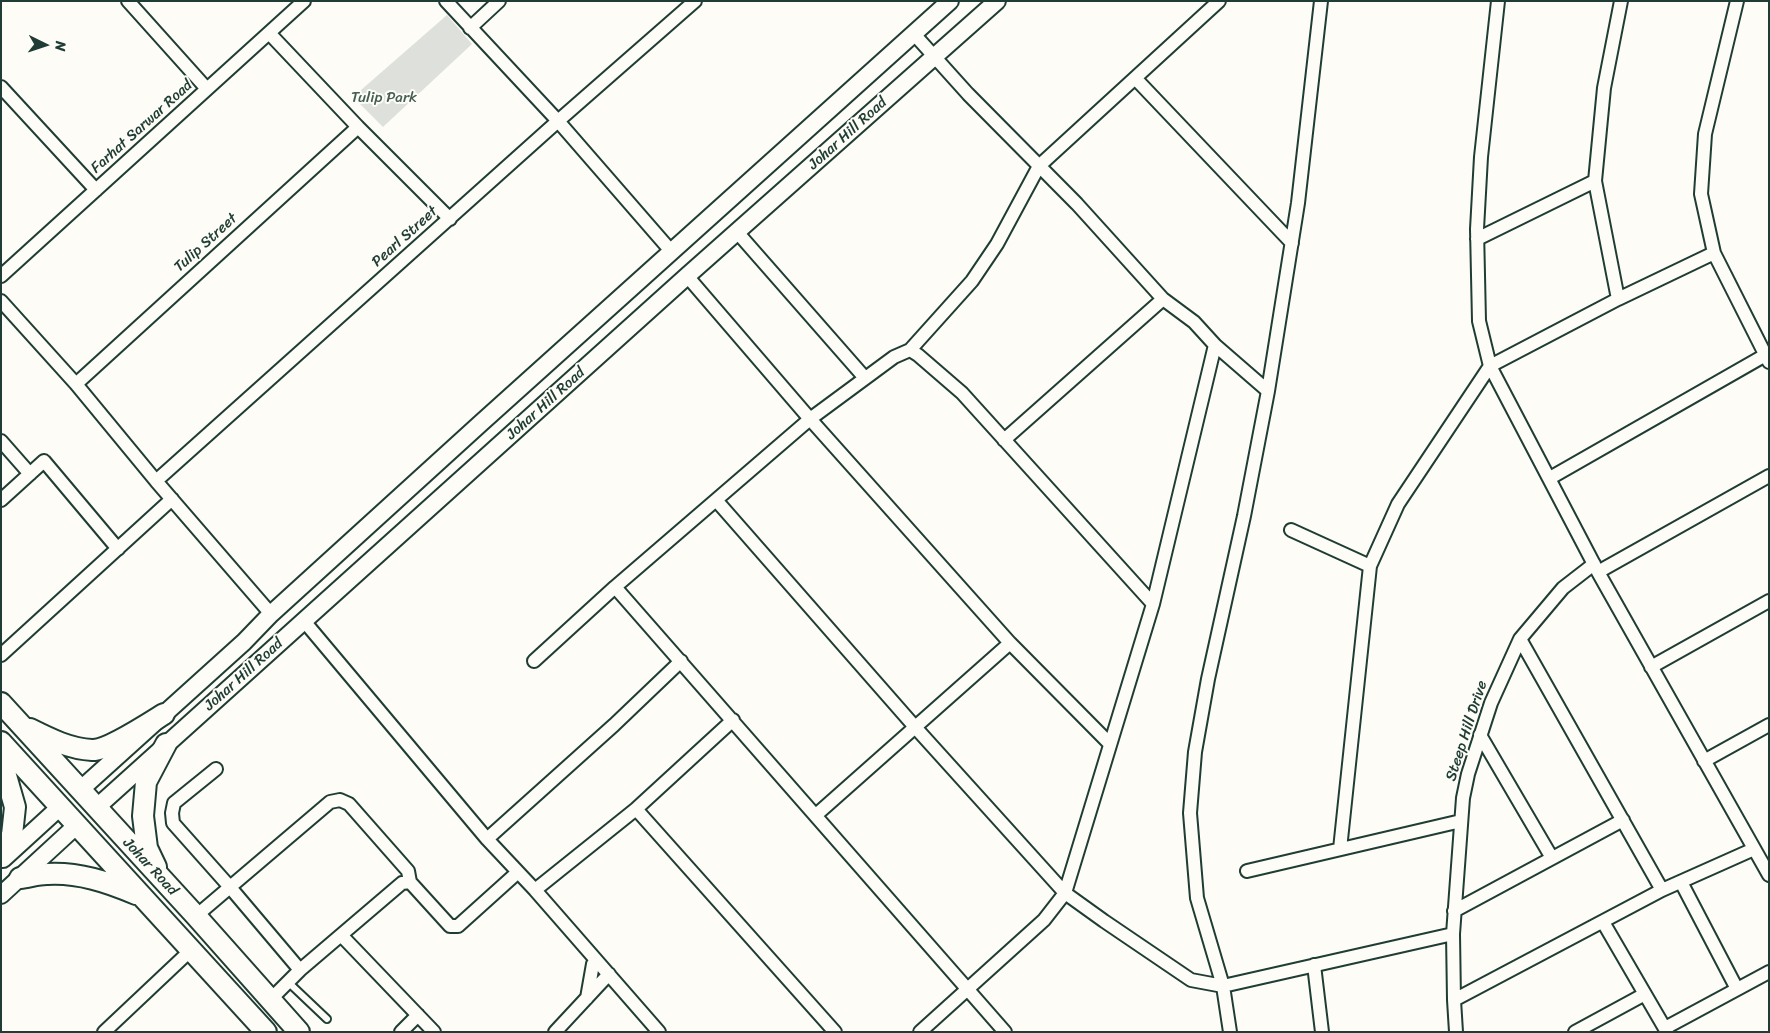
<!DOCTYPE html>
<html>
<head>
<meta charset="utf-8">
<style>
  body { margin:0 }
  #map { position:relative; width:1770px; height:1033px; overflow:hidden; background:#fdfcf7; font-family:Sriracha,sans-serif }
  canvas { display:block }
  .frame { position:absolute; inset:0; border:2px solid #1f3d34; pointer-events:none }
  .north { position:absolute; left:20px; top:20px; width:50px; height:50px; -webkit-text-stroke:4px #fdfcf7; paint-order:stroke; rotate:94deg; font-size:14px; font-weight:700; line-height:20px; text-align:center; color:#1f3d34 }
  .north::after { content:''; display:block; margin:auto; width:18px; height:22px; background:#1f3d34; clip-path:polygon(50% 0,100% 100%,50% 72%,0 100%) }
</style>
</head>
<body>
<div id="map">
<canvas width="1770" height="1033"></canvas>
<div class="frame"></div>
<div class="north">N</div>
</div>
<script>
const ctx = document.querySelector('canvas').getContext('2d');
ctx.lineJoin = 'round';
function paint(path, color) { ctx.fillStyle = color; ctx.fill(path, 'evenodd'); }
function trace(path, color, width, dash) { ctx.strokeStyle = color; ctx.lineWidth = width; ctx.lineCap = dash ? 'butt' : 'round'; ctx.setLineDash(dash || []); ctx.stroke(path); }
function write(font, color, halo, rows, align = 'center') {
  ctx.font = font + ' Sriracha,sans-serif'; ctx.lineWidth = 4; ctx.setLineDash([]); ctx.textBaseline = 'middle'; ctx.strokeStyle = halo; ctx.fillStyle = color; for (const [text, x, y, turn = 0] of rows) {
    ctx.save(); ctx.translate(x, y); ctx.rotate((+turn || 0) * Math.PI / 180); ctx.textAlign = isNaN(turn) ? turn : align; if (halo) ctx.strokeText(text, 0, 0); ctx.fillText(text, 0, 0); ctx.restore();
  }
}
paint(new Path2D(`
  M447 15 472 44 383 127 353 97Z`), '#dde0db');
const service = new Path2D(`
  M288 982 327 1019`);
const minor = new Path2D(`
  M128 1 207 89
  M446 1 558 121 671 251
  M1498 1 1481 157 1477 229 1479 321 1490 366 1598 572 1769 875
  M1737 1 1705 134 1701 194 1714 253 1769 362
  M470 28 499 1
  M269 33 358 127 450 219
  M914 34 968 94 1077 204 1163 299 1194 322 1215 345 1153 604 1065 893 1044 920 920 1032
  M1135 78 1292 243
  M1 87 96 190
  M737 232 865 378
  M1477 239 1595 181
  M1 276 304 1
  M687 276 810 419 1010 643 1109 743
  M1618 299 1595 181 1604 88 1621 1
  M1 301 76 384 156 481
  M1215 345 1268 391 1244 516 1208 679 1195 752 1190 813 1197 898 1223 986 1230 1032
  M910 350 972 281 997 244 1039 166 1219 1
  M76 384 358 127
  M1268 391 1298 203 1321 1
  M1004 440 1163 299
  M1 441 30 474
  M1550 478 1769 353
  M1 500 44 461 118 549
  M716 500 915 727 1065 893 1104 921 1191 980 1223 986 1453 934
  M1291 530 1370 566
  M1598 572 1769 476
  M615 587 1005 1032
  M271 614 156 481 558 121 695 1
  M304 621 487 839 535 890 659 1032
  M1520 639 1662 890
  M1 655 172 499
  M534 661 615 587 810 419 894 357 910 350 918 355 962 393 1153 604
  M1651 667 1769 601
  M1480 735 1552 858
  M1704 761 1769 725
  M216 769 174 803 172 813 173 823 229 886 300 970
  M636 809 835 1032
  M816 815 1010 643
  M487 839 614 725 681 661
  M1340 849 1370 566 1398 504 1490 366 1618 299 1714 253
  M1247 871 1461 821
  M1681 882 1737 989
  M535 890 636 809 733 720
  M1454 911 1623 820
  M196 916 330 802 340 800 349 804 408 871 410 882
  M1603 922 1667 1032
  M341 935 434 1032
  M1314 965 1322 1032
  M587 998 593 964 596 960
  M270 1000 300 970 402 883 410 882 450 926H458L518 872
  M1454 1000 1662 890 1754 849
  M1665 1028 1769 972
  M104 1032 191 950
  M401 1032 418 1015
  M555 1032 609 974
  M1456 1032 1454 1000 1453 934 1463 798 1468 774 1491 703 1520 639 1563 588 1594 564
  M1575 1032 1645 994`);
const tertiary = new Path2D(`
  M80 790 244 642 271 614 481 423 950 1
  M96 808 687 276 997 1
  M3 859 60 807
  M1 895 77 825`);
const primary = new Path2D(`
  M1 703 196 916 299 1032
  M30 729C50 739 70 749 92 750 107 751 151 722 164 714
  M1 742 266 1032
  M1 758 15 807 12 835 1 856
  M156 867 147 848 143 816 146 782 166 744
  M20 878C29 877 38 874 47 874 78 872 108 882 136 894`);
trace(service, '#1f3d34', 10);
trace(minor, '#1f3d34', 16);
trace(tertiary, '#1f3d34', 20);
trace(primary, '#1f3d34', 24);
trace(service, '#fdfcf7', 6);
trace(minor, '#fdfcf7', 12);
trace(tertiary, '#fdfcf7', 16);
trace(primary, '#fdfcf7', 20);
write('15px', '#455e55', '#fdfcf7', [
  ["Tulip Park",384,98]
]);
write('15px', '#1f3d34', '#fdfcf7', [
  ["Farhat Sarwar Road",142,127,-42],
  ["Johar Hill Road",848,134,-42],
  ["Pearl Street",405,237,-42],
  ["Tulip Street",206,243,-42],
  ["Johar Hill Road",546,404,-42],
  ["Johar Hill Road",244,675,-42],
  ["Steep Hill Drive",1467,731,-72],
  ["Johar Road",150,867,47]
]);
</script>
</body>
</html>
